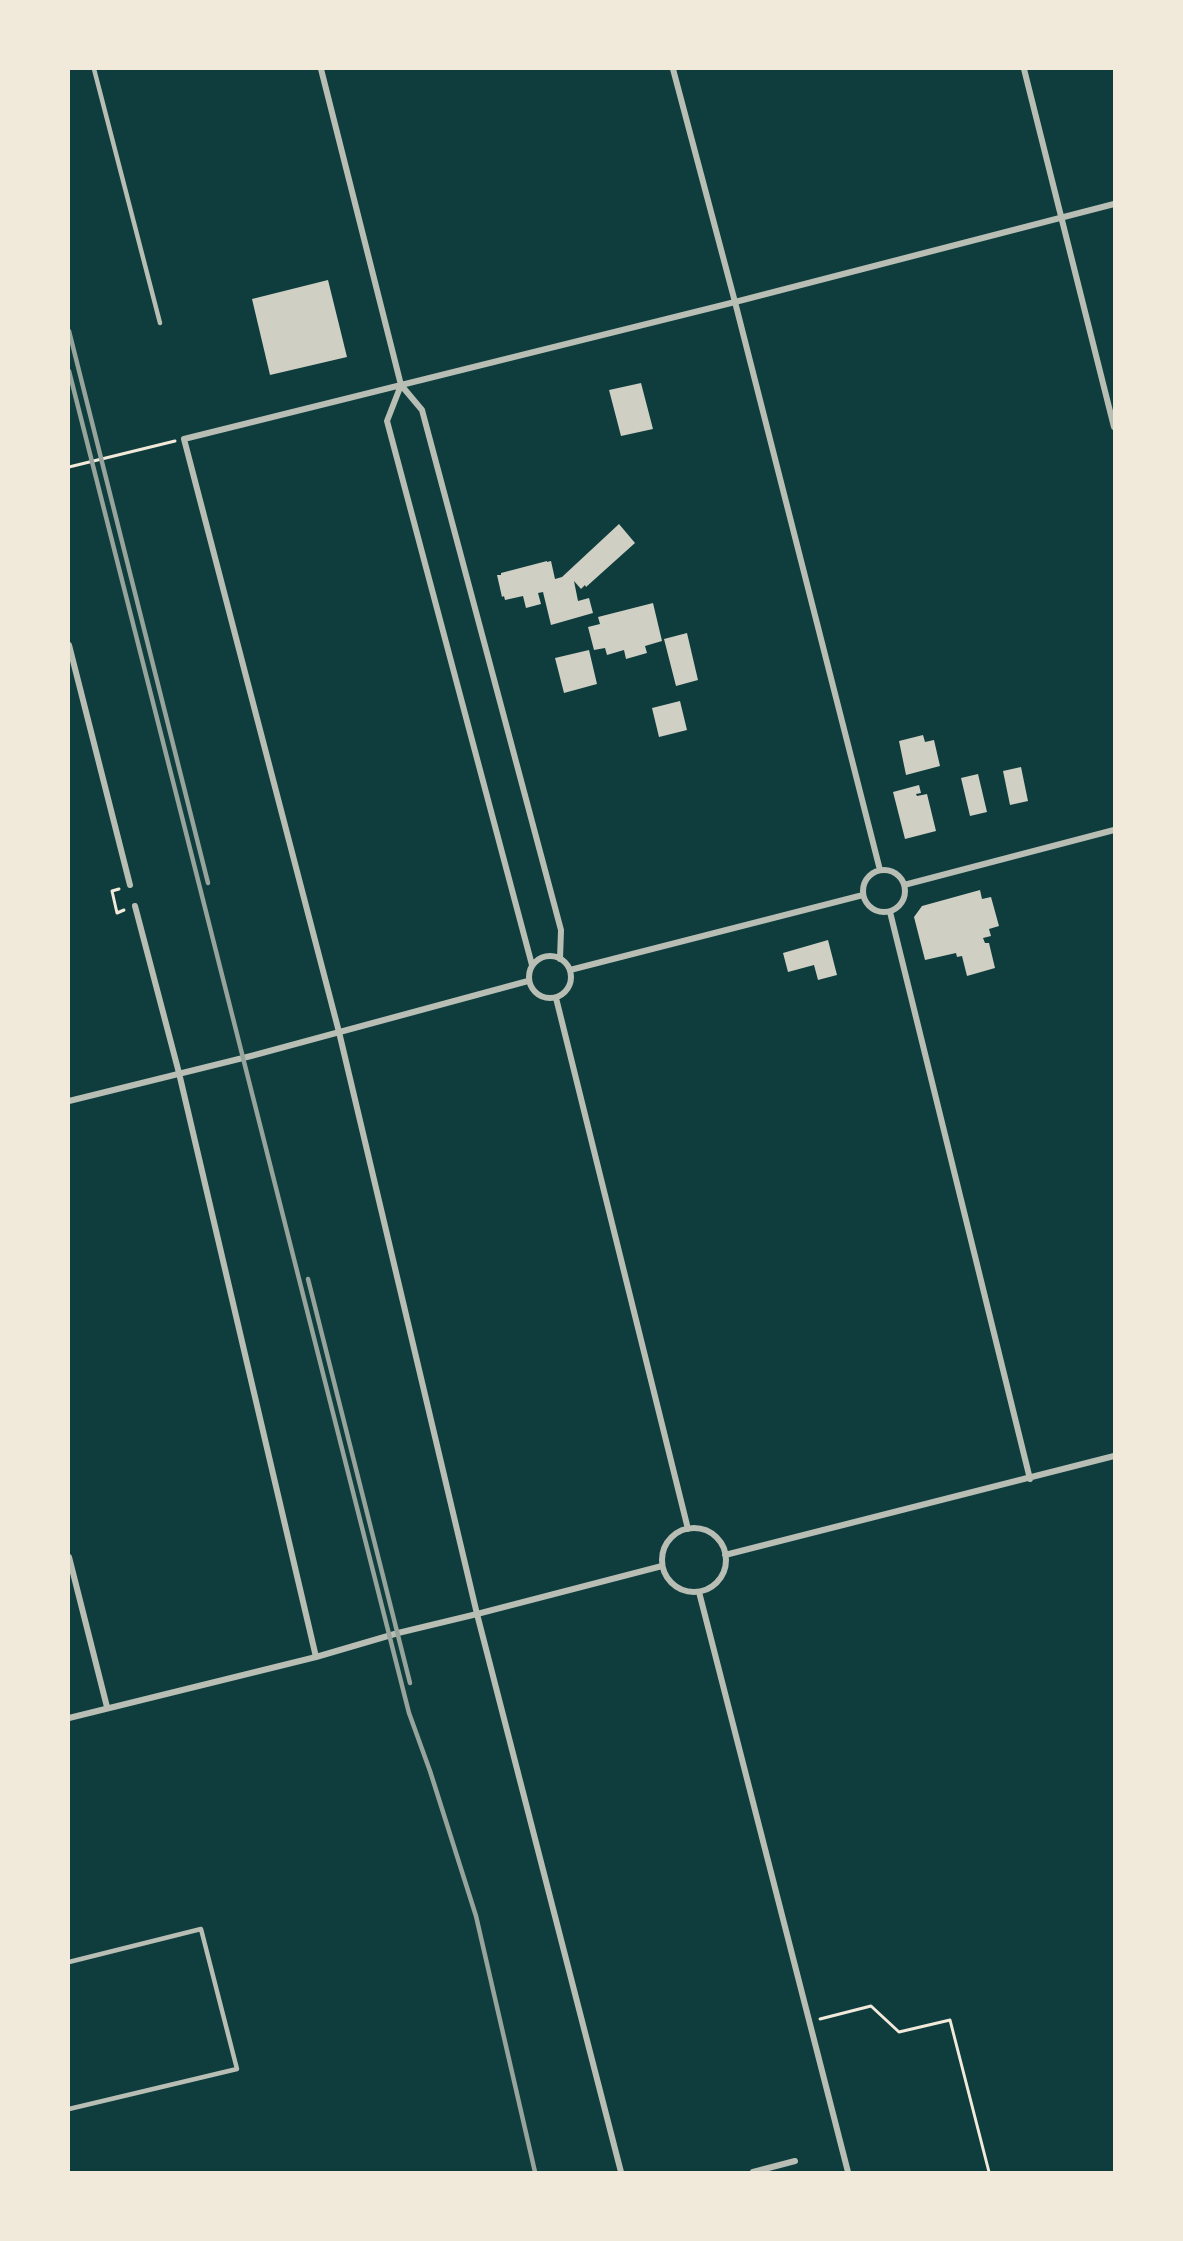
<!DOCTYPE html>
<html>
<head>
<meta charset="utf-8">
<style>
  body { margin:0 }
  #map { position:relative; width:1183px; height:2241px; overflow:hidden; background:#0f3d3e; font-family:"PT Sans Narrow",sans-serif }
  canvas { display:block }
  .frame { position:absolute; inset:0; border:70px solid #f1e9da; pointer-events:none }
</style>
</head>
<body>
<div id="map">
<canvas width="1183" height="2241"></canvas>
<div class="frame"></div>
</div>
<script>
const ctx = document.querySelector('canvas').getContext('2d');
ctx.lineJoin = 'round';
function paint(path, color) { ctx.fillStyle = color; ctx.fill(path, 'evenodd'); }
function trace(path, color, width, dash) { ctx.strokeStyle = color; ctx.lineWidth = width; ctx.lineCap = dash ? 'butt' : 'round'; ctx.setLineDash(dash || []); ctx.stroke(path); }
paint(new Path2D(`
  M328 280 347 357 270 375 252 299Z
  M641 383 653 429 621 436 609 390Z
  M619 524 635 543 586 587 585 585 581 589 574 581 578 601 589 598 593 613 551 625 543 592 538 593 541 604 526 608 523 596 505 600 504 596 502 597 497 575H501V573L547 561V562L551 561 555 579 562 577Z
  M653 603 662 641 645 646 647 653 626 659 624 650 607 655 605 648 594 650 588 627 600 624 598 617Z
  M687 633 698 680 676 686 664 639Z
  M589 650 597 684 564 693 555 658Z
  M680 701 687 730 659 737 652 708Z
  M923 735 925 742 934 740 940 766 906 775 899 741Z
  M1021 767 1028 801 1010 805 1003 771Z
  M978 774 987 812 970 816 961 778Z
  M919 785 921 793 916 794 917 796 927 794 936 831 905 839 893 792Z
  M980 890 982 899 991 897 999 926 989 929 991 936 983 938 985 943H989L995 968 967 976 962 956 957 957 956 953 925 960 914 917 922 906Z
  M828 940 837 975 818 980 814 965 788 972 783 953Z`), '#cfcfc3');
trace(new Path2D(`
  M69 467 175 441
  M119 889 112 891 117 913 124 910
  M820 2019 871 2006 899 2032 950 2020 989 2172`), '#f1e9da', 3);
trace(new Path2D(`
  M94 69 160 323
  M69 1962 201 1929 237 2069 69 2109`), '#b8beb3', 4.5);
trace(new Path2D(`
  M321 69 401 385 422 410 561 930 560 959
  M673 69 735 302 880 870
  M1024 69 1114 427
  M401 385 387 421 532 965
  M69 645 130 885
  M863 891a21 21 0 1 1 42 0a21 21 0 1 1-42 0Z
  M904 885 1114 830
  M135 906 179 1073 316 1657
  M890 912 1030 1479
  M529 977a21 21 0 1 1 42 0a21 21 0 1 1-42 0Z
  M570 970 863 895
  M556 998 688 1529
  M69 1101 251 1056 528 981
  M662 1560a32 32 0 1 1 64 0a32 32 0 1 1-64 0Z
  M725 1555 1114 1456
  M69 1557 107 1707
  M699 1592 848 2172
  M69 1718 316 1657 398 1633 477 1614 662 1566
  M621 2172 477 1614 339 1032 184 439 735 302 1114 204
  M753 2172 795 2161`), '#b8beb3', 6);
trace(new Path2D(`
  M69 331 208 883
  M69 371 409 1713 430 1771 476 1916 535 2172
  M308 1279 410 1683`), '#97a49c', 4.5);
</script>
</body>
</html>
